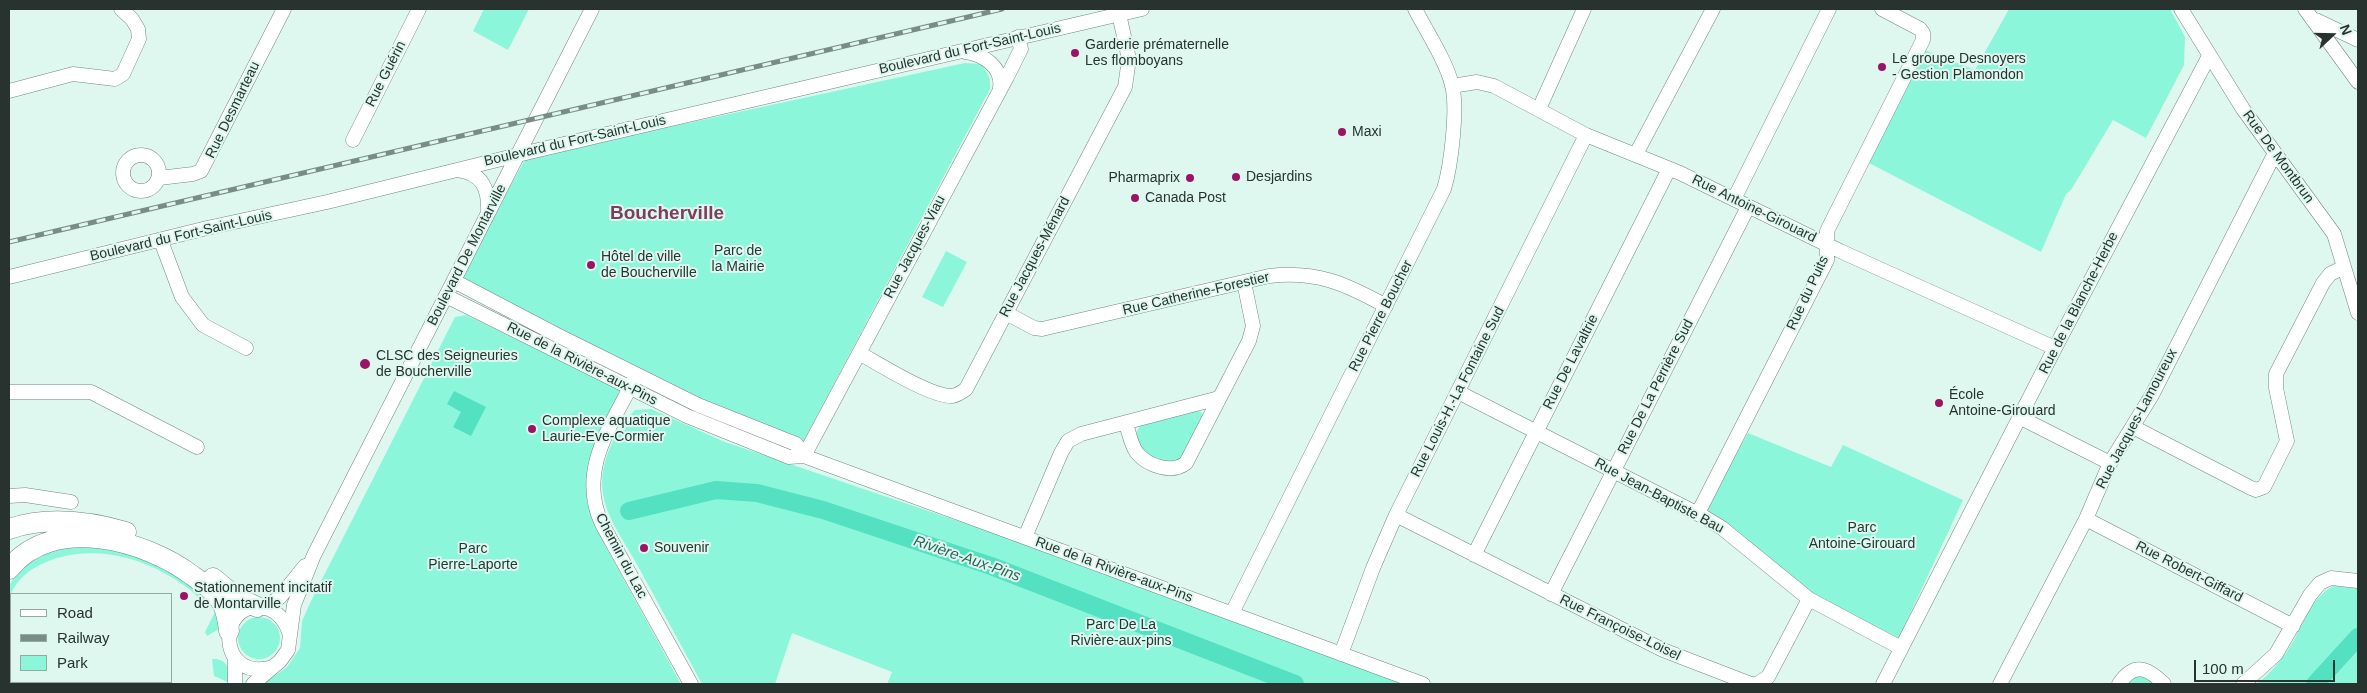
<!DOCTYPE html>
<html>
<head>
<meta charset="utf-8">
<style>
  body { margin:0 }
  #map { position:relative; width:2367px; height:693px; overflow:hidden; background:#def8f0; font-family:Helvetica,sans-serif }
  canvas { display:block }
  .frame { position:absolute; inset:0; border:10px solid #28322f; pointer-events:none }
  .legend { position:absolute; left:10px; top:593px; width:162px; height:90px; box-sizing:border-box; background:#def8f0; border:1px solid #95a9a3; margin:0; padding:6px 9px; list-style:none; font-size:15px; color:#28322f }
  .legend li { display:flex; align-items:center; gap:10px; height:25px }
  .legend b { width:25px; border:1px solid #95a9a3 }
  .north { position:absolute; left:2307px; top:10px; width:50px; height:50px; -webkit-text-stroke:4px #def8f0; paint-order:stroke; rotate:69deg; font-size:14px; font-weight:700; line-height:20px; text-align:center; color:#28322f }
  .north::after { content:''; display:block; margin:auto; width:18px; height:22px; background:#28322f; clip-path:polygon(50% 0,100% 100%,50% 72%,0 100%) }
  .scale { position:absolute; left:2194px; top:660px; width:141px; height:22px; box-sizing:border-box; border:2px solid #28322f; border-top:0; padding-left:6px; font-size:15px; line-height:18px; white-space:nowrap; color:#28322f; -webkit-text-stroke:4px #def8f0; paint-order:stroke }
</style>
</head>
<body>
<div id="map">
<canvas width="2367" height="693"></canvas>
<div class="frame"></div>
<ul class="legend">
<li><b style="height:6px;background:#fff"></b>Road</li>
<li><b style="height:6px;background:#7a8c86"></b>Railway</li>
<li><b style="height:14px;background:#8cf6db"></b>Park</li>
</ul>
<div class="north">N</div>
<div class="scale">100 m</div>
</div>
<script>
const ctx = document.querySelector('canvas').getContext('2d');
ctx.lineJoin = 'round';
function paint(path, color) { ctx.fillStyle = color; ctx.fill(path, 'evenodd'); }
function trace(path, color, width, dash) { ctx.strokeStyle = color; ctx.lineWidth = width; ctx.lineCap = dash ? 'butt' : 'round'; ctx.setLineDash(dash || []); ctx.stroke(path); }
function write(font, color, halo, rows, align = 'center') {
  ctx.font = font + ' Helvetica,sans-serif'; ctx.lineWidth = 4; ctx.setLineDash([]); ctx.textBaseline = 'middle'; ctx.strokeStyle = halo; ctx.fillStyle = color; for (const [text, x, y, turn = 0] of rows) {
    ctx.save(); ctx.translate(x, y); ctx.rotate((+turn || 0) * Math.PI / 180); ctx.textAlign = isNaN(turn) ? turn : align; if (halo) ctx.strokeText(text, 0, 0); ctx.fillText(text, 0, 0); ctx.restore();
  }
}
paint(new Path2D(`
  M484 9H529L508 50 473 31Z
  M2009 9H2170L2185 37 2184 65 2146 138 2113 120 2071 190 2066 194 2041 252 1869 163 1925 50 1975 70Z
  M965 63 981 64C988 73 991 78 990 89L803 442 684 392 458 280 526 158Z
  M946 251 967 262 943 307 922 297Z
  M466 315 625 392 592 459 586 480 587 503 605 545 681 684H263L287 667 300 648 302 621 311 601 455 317Z
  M651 409 725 442 1023 543 1409 684H887L892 672 792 633 775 684H702C680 643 657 601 634 559 623 540 606 516 603 494 598 465 615 430 635 410Z
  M1196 410 1201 412 1203 416 1182 460 1168 464 1147 453 1141 448 1136 434 1140 425Z
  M1748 433 1831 467 1843 445 1963 500 1899 638 1820 600 1703 512Z
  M94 546 155 561 217 603 204 609C202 598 191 590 182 584 142 556 90 543 44 563 30 569 17 579 11 594 5 612 11 632 11 651L9 644V586L15 575 28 562 60 548Z
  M2333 586 2358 588V684H2257C2268 675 2278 664 2286 653 2302 631 2308 599 2333 586Z
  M216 610 219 629 207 636 205 632Z
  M238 638a21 21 0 1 1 42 0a21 21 0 1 1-42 0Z
  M212 659C226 658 232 669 228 682L214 676Z
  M2133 676H2143L2155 684H2126Z`), '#8cf6db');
paint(new Path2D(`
  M454 391 486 407 471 436 453 427 461 412 447 404Z`), '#54e1c1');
trace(new Path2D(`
  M629 511 716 490 757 493 823 510 991 566 1295 684
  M2315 684 2358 637`), '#54e1c1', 18);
const minor = new Path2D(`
  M2181 9 2243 109 2334 234 2358 313
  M2305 9 2358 82
  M2316 20 2358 40
  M965 52C983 54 1003 67 1000 88
  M1452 86 1477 82 1494 86 1586 135 1680 173 1840 251 2055 348
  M9 91 73 74 115 79 123 74 139 39 138 29 132 19 121 9
  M1539 109 1584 9
  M353 140 419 9
  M1636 154 1713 9
  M123 173a18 18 0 1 1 36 0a18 18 0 1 1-36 0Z
  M457 170C482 173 489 188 488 212
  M159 178 193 174 201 171 284 9
  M1734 199 1829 9
  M161 241 182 297 203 325 246 348
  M9 277 207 228 327 202 534 151 1142 9
  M454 281 557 335 698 405 796 444 804 456
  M446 296 687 416 789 457 804 456 820 462 1423 684
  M1006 313 1034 328 1042 329 1269 276C1316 270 1346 284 1386 306
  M859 353C879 364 931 397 952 396 958 395 962 392 966 389L1125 87 1129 59 1119 14
  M634 380C611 426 577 471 602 524L691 684
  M9 392H91L197 447
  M1458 392 1704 517 1722 528 1809 599 1901 648
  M2021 418 2110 463
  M1126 423C1129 433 1131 445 1137 453 1148 466 1172 474 1186 463L1249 341 1253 326 1244 282
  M2133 427 2251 488 2256 490 2264 487 2287 441 2276 388V374L2323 283 2330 274 2344 267
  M804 456 1007 77 1021 49 1018 37
  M9 496 25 495 71 502
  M1698 513 1827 260V231L1923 40V33L1920 29 1882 9
  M1396 515 1663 650 1751 684H1757L1768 677 1809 599
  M2086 519 2293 626
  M1025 537 1061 453 1068 441 1081 434 1219 398
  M1474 555 1669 169
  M1551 594 1748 207
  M264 608 280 597 305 566
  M1232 613 1444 189C1451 166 1458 108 1452 85 1446 61 1427 32 1415 9
  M1341 654 1373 568 1396 515 1586 135
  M273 667C215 684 217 597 265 608 278 611 286 622 290 635
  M235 684V658
  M253 684 280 661 288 650 294 605 314 555 592 9
  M1883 684 2055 348 2209 56
  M2000 684 2086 519 2110 463 2152 395 2275 153
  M2119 684C2134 662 2147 667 2164 684
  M2243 684 2276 654 2310 595 2320 583 2331 578 2358 581`);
const highway = new Path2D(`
  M9 529C47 516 88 521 126 532
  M9 569C52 514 146 540 193 576 204 584 217 593 223 605 227 613 228 622 229 631
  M213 578 236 597 257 607
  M9 665 11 670`);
trace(minor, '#718881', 15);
trace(highway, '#718881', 21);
trace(minor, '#fff', 14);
trace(highway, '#fff', 20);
const rail = new Path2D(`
  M9 242 1002 9`);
trace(rail, '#7a8c86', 5);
trace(rail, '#def8f0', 3, [9]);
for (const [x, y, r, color] of [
  [1075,53,5,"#9b1364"],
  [1882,67,5,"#9b1364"],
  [1342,132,5,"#9b1364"],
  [1236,177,5,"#9b1364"],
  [1190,178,5,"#9b1364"],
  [1135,198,5,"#9b1364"],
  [591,265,5,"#9b1364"],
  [365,364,6,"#9b1364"],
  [1939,403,5,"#9b1364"],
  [532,429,5,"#9b1364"],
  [644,548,5,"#9b1364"],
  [184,596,5,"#9b1364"]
]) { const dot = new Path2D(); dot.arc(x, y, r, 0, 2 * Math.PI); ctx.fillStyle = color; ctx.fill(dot); trace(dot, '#def8f0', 2); }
write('14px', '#28322f', '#def8f0', [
  ["Garderie prématernelle",1085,45],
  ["Les flomboyans",1085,61],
  ["Le groupe Desnoyers",1892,59],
  ["- Gestion Plamondon",1892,75],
  ["Maxi",1352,132],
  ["Desjardins",1246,177],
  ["Pharmaprix",1180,178,"right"],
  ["Canada Post",1145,198],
  ["Hôtel de ville",601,257],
  ["de Boucherville",601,273],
  ["CLSC des Seigneuries",376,356],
  ["de Boucherville",376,372],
  ["École",1949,395],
  ["Antoine-Girouard",1949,411],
  ["Complexe aquatique",542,421],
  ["Laurie-Eve-Cormier",542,437],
  ["Souvenir",654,548],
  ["Stationnement incitatif",194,588],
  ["de Montarville",194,604]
], 'left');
write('14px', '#28322f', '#def8f0', [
  ["Boulevard du Fort-Saint-Louis",970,49,-13],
  ["Rue Guérin",386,74,-63],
  ["Rue Desmarteau",233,110,-64],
  ["Boulevard du Fort-Saint-Louis",575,141,-13],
  ["Rue De Montbrun",2278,157,54],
  ["Rue Antoine-Girouard",1754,209,26],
  ["Boulevard du Fort-Saint-Louis",181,236,-13],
  ["Rue Jacques-Viau",915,247,-62],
  ["Boulevard De Montarville",467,255,-63],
  ["Rue Jacques-Ménard",1035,257,-62],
  ["Rue du Puits",1808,293,-65],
  ["Rue Catherine-Forestier",1196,294,-13],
  ["Rue de la Blanche-Herbe",2079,303,-63],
  ["Rue Pierre Boucher",1381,316,-63],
  ["Rue De Lavaltrie",1571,362,-63],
  ["Rue de la Rivière-aux-Pins",582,364,27],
  ["Rue De La Perrière Sud",1656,387,-63],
  ["Rue Louis-H.-La Fontaine Sud",1458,392,-63],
  ["Rue Jacques-Lamoureux",2137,419,-62],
  ["Rue Jean-Baptiste Bau",1659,496,28],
  ["Chemin du Lac",621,556,62],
  ["Rue de la Rivière-aux-Pins",1114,570,20],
  ["Rue Robert-Giffard",2189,572,27],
  ["Rue Françoise-Loisel",1620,628,26]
]);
write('14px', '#213932', '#def8f0', [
  ["Parc de",738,251],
  ["la Mairie",738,267],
  ["Parc",1862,528],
  ["Antoine-Girouard",1862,544],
  ["Parc",473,549],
  ["Pierre-Laporte",473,565],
  ["Parc De La",1121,625],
  ["Rivière-aux-pins",1121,641]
]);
write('italic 15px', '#2a6355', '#def8f0', [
  ["Rivière-Aux-Pins",967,559,19]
]);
write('bold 19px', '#7f3d5d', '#def8f0', [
  ["Boucherville",667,214]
]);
</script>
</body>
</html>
